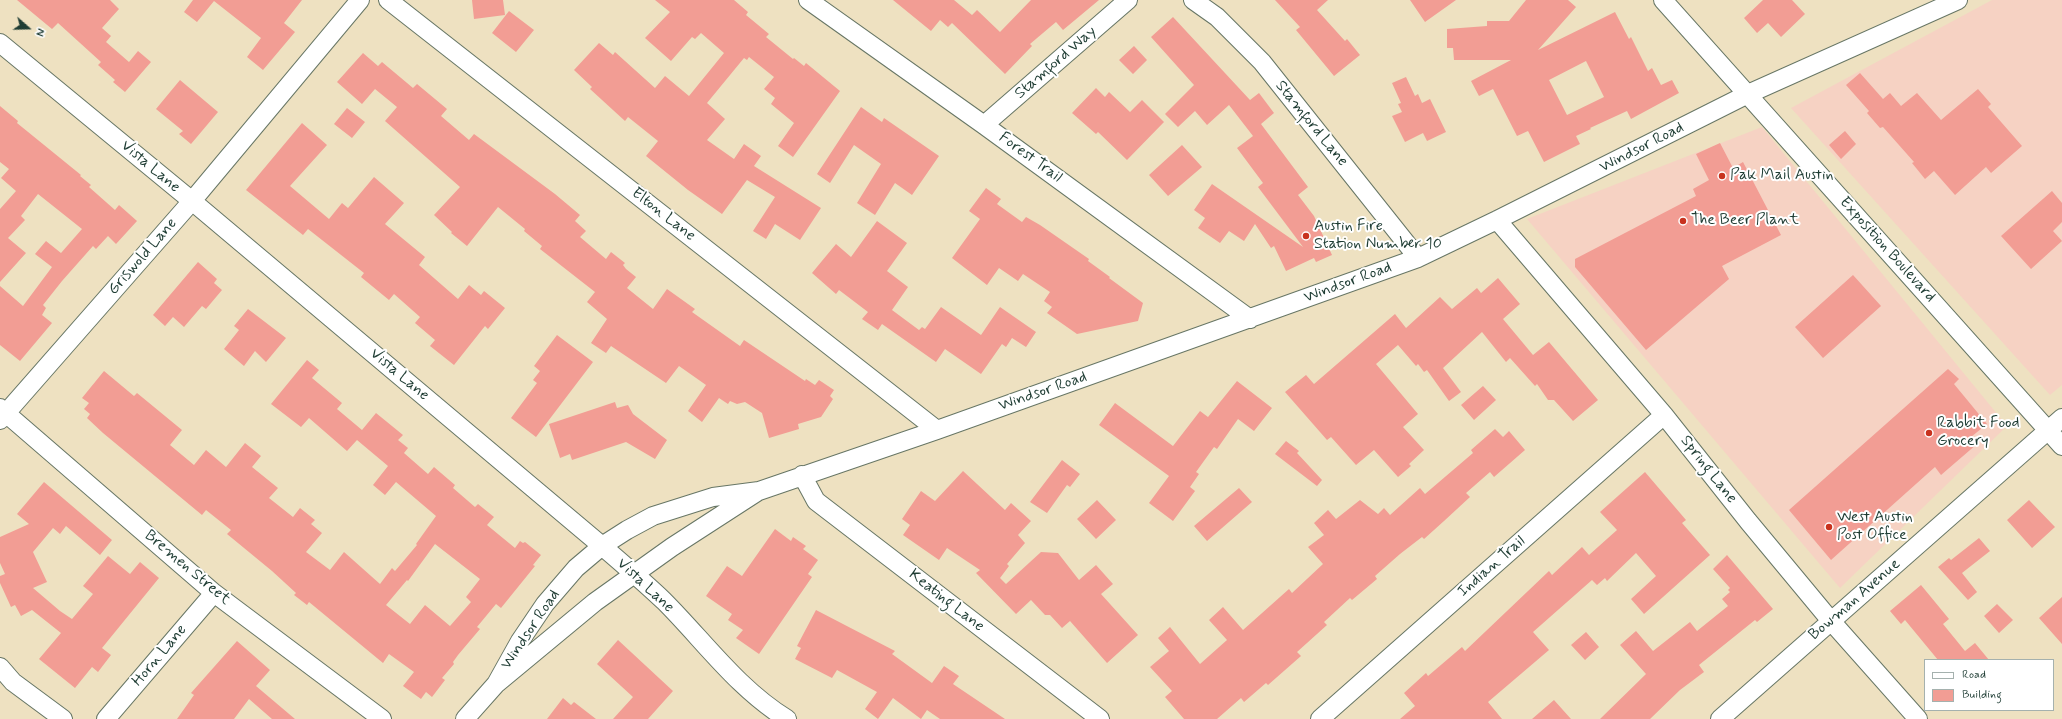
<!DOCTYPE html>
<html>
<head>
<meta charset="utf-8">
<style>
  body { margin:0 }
  #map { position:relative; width:2062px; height:719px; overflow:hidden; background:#eee1c1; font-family:Mynerve,sans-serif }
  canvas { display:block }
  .legend { position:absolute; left:1924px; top:659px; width:130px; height:52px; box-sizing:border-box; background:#fff; border:1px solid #a5b1ae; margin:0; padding:5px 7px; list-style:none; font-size:12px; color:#1f3d34 }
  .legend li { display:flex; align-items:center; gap:8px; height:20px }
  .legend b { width:20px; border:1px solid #a5b1ae }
  .north { position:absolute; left:8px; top:8px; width:40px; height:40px; -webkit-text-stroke:3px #fff; paint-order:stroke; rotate:110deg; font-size:11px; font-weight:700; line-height:16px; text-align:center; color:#1f3d34 }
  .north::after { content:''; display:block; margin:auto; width:14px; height:18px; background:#1f3d34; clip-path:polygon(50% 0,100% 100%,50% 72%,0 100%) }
</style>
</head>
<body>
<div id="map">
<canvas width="2062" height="719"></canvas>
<ul class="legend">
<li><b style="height:5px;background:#fff"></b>Road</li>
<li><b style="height:11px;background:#f29d94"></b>Building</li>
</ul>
<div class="north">N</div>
</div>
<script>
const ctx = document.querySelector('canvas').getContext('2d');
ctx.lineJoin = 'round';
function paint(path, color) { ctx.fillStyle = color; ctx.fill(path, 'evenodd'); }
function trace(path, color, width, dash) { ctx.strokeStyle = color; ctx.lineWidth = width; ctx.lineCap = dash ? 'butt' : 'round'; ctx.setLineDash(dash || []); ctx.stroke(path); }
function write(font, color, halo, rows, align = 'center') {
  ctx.font = font + ' Mynerve,sans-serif'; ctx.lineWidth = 4; ctx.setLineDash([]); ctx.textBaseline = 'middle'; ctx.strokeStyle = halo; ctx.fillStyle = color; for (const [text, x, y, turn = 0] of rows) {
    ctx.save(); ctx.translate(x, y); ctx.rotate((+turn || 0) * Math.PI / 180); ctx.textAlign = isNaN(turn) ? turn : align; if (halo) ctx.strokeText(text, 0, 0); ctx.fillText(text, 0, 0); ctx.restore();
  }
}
paint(new Path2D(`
  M1992 0H2062V385L2050 395 1791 108Z
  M1762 127 2007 426 1840 588 1527 219Z`), '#f6d2c3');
paint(new Path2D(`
  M17 0H110L119 9 102 28 111 36 106 42 129 62 138 51 151 62 125 92 113 82 115 80 98 65 101 62 58 23 52 29Z
  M193 0H302L284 23 295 32 263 70 247 57 261 38 214 1 197 22 184 12Z
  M472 0H503L505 15 474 19Z
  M655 0H734L748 12 746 15 769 34 766 37 793 59 794 58 804 66 806 63 840 91 793 157 778 146 794 123 771 104 775 98 764 89 774 77 749 57 747 60 744 58 707 103 725 119 707 140 734 159 744 144 761 156 754 166 821 208 800 240 775 224 766 239 753 231 775 197 747 180 722 214 688 190 646 156 658 141 628 117 625 121 590 89 592 87 574 70 599 43 613 55 615 52 655 88 665 76 689 96 724 53 701 33 695 39 692 37 671 61 645 38 670 12Z
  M893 0H954L972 15 977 10 1000 32 1031 0H1099L1063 30 1056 22 1030 44 1032 46 1005 74 952 23 948 27 940 20 931 31Z
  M1275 0H1328L1317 10 1345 41 1347 39 1360 55 1334 76 1296 30 1300 27Z
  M1410 0H1456L1425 22Z
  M1526 0H1568L1576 7 1538 50 1615 12 1629 39 1631 37 1648 71 1652 68 1661 85 1672 80 1679 93 1631 119 1627 111 1590 128 1591 129 1576 136 1580 144 1544 162 1528 131 1517 136 1493 89 1479 96 1471 81 1511 60H1454L1453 48H1447V29L1487 26V21H1509ZM1586 61 1604 97 1567 115 1549 80Z
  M1763 0H1792L1805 14 1781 37 1768 23 1757 33 1744 18Z
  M509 11 534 30 516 52 492 33Z
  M1173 17 1250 100 1259 93 1274 113 1261 124 1308 187 1298 195 1314 216 1332 255 1316 262 1314 258 1286 271 1274 246 1271 248 1255 224 1244 241 1229 231 1220 243 1198 228 1205 218 1194 210 1212 184 1303 247 1258 187 1263 183 1237 148 1253 136 1229 105 1207 125 1195 111 1178 127 1165 114 1194 85 1151 37Z
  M1134 46 1147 60 1133 74 1119 60Z
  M363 53 378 66 382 62 413 88 417 84 447 109 441 116 469 140 474 134 555 194 580 215 575 221 586 231 580 237 606 259 611 252 625 263 623 265 626 269 636 277 627 288 653 309 667 289 695 309 692 312 740 346 744 340 805 381 806 379 815 385 819 380 834 390 830 396 833 399 821 417 798 424 799 429 769 438 762 413 745 402 737 404 730 401 728 404 719 398 702 422 688 411 706 385 679 366 666 383 611 346 606 353 591 343 607 319 587 302 595 292 540 249 542 246 524 231 525 229 498 207 467 246 451 233 452 232 434 215 460 187 385 121 397 107 375 89 362 104 337 82Z
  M1860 73 1883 99 1890 93 1901 106 1917 93 1941 120 1978 89 1991 104 1988 107 2022 146 1991 173 1986 167 1955 195 1934 171 1925 179 1912 163 1914 162 1883 127 1880 128 1867 113 1869 111 1846 85Z
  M1406 77 1415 96 1418 94 1422 103 1430 99 1446 132 1427 141 1423 133 1405 142 1392 116 1402 112 1398 104 1401 103 1392 83Z
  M180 80 218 112 191 144 179 134 183 131 156 109Z
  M1096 88 1105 97 1109 92 1130 112 1142 100 1164 122 1127 160 1098 132 1096 134 1072 113Z
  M0 106 18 121 17 123 81 175 80 176 91 185 89 187 115 210 119 205 137 221 116 244 108 236 96 249 93 246 62 281 43 305 46 308 42 315 52 323 20 361 0 345V286L23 306 52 267 35 254 46 241 61 253 82 229 38 194 21 216 25 220 8 238 26 253 0 282V209L16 191 1 178 9 169 0 162Z
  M861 107 882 122 884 118 939 156 912 195 895 183 875 215 857 203 881 164 854 145 830 183 817 174Z
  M347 108 365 122 352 138 334 124Z
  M302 123 327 145 290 186 329 219 342 203 348 208 374 177 404 203 385 224 425 257 419 265 458 299 469 285 481 295 484 291 505 308 488 329 485 326 454 365 430 346 435 340 415 323 420 317 394 294 389 300 361 277 364 273 308 229 303 235 246 190Z
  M1845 131 1856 144 1841 159 1829 145Z
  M1720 143 1733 168 1743 162 1781 235 1722 266 1729 279 1646 350 1575 267V259L1696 196 1693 189 1709 180 1696 154Z
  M1182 145 1202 167 1168 196 1149 175Z
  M986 188 1001 199 997 204 1022 222 1026 217 1040 225 1089 259 1088 261 1110 277 1109 278 1143 303 1138 321 1077 334 1047 313 1052 307 1044 301 1050 292 1023 274 1018 281 999 268 987 285 952 258 980 219 969 211Z
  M2052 191 2062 203V222L2053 231 2062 241 2031 269 2001 236Z
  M877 221 907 243 887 271 908 287 892 310 919 330 922 327 925 329 941 307 981 335 1000 307 1036 332 1026 347 1012 338 1006 347 1002 344 981 374 945 349 936 362 882 324 878 330 862 319 868 312 839 290 836 294 812 273 836 244 851 257Z
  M198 262 217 279 214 283 222 290 206 309 202 306 184 327 173 317 165 326 153 315Z
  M1853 275 1881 306 1823 358 1795 327Z
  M1498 278 1520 304 1503 319 1533 355 1549 342 1598 400 1573 421 1554 400H1548L1537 384 1535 386 1510 358 1506 362 1482 332 1443 368 1461 392 1449 401 1427 370 1424 372 1418 364 1416 366 1398 345 1376 364 1418 414 1403 427 1424 450 1409 464 1411 466 1398 477 1374 450 1356 465 1331 437 1327 440 1285 392 1306 375 1314 384 1395 314 1406 328 1440 297 1452 309 1477 288 1481 293Z
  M248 309 286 338 266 362 255 351 244 366 224 349 239 330 234 326Z
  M557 335 593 362 536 437 511 418 537 383 533 380 540 371 534 366Z
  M307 360 319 370 312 378 342 403 337 409 362 430 376 413 403 435 398 440 408 448 404 453 428 474 434 467 455 485 453 488 475 507 478 504 494 517 487 525 515 548 520 541 523 543 525 542 541 555 533 565 535 566 501 608 496 604 477 627 480 629 458 655 453 662 454 664 442 678 445 680 432 697 426 692 421 699 403 686 414 672 389 654 383 663 309 602 307 605 294 595 296 593 272 571 227 534 231 530 206 510 202 515 103 433 87 418 90 414 84 409 89 403 82 398 104 371 134 396 137 393 182 430 170 445 194 465 206 450 226 467 245 443 261 456 252 467 278 488 269 498 293 517 300 508 315 520 311 524 322 533 306 552 330 570 344 552 380 584 392 568 395 571 417 545 416 544 436 516 396 482 385 495 373 485 388 466 357 440 347 451 309 418 301 427 271 404ZM435 544 480 579 466 597 471 602 450 626 425 605 410 624 386 605 407 580 408 581Z
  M1948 369 1959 379 1954 384 1987 424 1971 437 1977 444 1941 475 1935 467 1831 560 1789 510Z
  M1237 381 1272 408 1254 431 1238 419 1217 449 1214 447 1196 472 1199 474 1190 487 1195 491 1173 521 1149 503 1169 476 1099 425 1115 403 1173 446 1200 411 1208 417Z
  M1483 386 1496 400 1474 420 1461 405Z
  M615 402 617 408 628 405 633 414 667 440 655 459 626 442 572 460 570 454 560 458 549 424Z
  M1495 429 1503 437 1509 431 1525 450 1494 477 1490 472 1466 493 1470 497 1444 521 1424 539 1422 537 1400 554 1375 576 1377 579 1352 600 1350 598 1324 622 1327 625 1297 652 1301 656 1268 685 1266 683 1244 702 1241 698 1217 719H1184L1165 697 1172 691 1150 667 1169 651 1158 638 1170 627 1200 664 1227 640 1209 620 1223 607 1243 630 1289 589 1292 593 1323 564 1308 547 1324 535 1314 523 1328 510 1336 519 1360 500 1378 514 1384 508 1390 515 1420 488 1425 494 1473 453 1471 450Z
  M1286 441 1299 451 1297 453 1322 480 1317 486 1275 454Z
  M1062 460 1080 474 1070 487 1067 485 1047 513 1030 502Z
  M963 471 1005 510 1011 503 1031 521 1018 535 1025 543 1007 564 1009 566 1000 578 1006 584 1041 552 1058 553 1079 580 1096 565 1113 584 1101 594 1138 635 1107 663 1070 621 1062 628 1050 615H1045L1031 600 1016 614 976 573 980 570 947 548 939 560 903 535 910 525 902 519 921 491 935 501Z
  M1645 472 1686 520 1682 523 1710 555 1644 614 1631 599 1656 576 1636 553 1607 581 1605 578 1597 585 1592 580 1533 632 1549 650 1488 702 1502 719H1400L1415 706 1404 693 1426 673 1428 676 1462 647 1465 651 1549 571 1552 575 1582 547 1589 555 1617 530 1600 512Z
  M44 482 112 540 100 555 66 526 60 534 53 528 33 552 47 582 33 588 60 611 72 619 93 594 83 586 108 556 130 574 140 562 159 578 102 648 111 655 98 672 92 667 75 688 39 659 61 633 32 610 21 616 15 605 11 607 0 583V576L5 574 0 563V537L29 524 17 514Z
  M1239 488 1252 502 1207 541 1194 526Z
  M1097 500 1116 520 1096 539 1077 519Z
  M2029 500 2055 527 2032 548 2007 520Z
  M775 529 791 541 793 537 806 546 803 549 818 560 808 574 812 577 759 654 736 638 743 630 728 620 732 614 706 596 727 566 742 576Z
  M1979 538 1990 551 1962 573 1977 592 1968 600 1938 567 1949 558 1951 560Z
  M1727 555 1773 609 1757 622 1755 620 1699 665 1704 672 1680 690 1650 719H1600L1646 674 1620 645 1636 631 1653 651 1690 622 1697 631 1728 606 1722 599 1730 592 1728 590 1730 588 1713 569Z
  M1921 585 1949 619 1943 624 1965 651 1975 643 1989 660H1938L1905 620 1901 624 1890 611Z
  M2062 597V644L2039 618Z
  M1997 604 2013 620 1999 633 1984 616Z
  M816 610 895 651 892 654 932 683 944 666 959 676 953 684 1005 719H940L927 710 921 719 893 698 878 719 865 709 877 692 837 670 832 678 795 659 801 648 797 646Z
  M1586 632 1599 647 1585 660 1571 645Z
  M618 640 673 691 648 719H613L633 697 597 664Z
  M237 641 270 670 256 686 295 719H272L249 699 234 719H177L194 695 191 693Z
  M563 698 571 705 574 702 596 719H547Z
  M1554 700 1571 719H1532Z`), '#f29d94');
const minor = new Path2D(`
  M388 0 937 430
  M808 0 984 125 1250 319
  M1193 0 1217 17 1262 62 1418 258
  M1663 0 2062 446
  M0 43 192 201 602 546C623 564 644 582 664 601 704 641 738 689 787 719
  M984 125 1128 0
  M1497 220 1664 415 1748 521 1831 621 1918 719
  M0 408 214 593 382 719
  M0 420 192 201 360 0
  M802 475 816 501 1100 719
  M0 667 13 682 63 719
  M496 684 520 641 545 604 576 568 602 546 627 530 653 516 713 497 759 491 937 430 1418 258 1497 220 1748 94 1958 0
  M106 719 214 593
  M465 719 496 684 595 602 672 547 757 492
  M1320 719 1664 415
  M1720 719 2062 418`);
trace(minor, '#677665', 20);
trace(minor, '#fff', 18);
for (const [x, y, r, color] of [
  [1722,176,4,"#c8321e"],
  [1683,221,4,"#c8321e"],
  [1306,236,4,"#c8321e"],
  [1929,433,4,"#c8321e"],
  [1829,527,4,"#c8321e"]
]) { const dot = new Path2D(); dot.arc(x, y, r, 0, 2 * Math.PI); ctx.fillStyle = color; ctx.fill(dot); trace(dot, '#fff', 1.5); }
write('16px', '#1f3d34', '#fff', [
  ["Stamford Way",1056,63,-41],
  ["Stamford Lane",1311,124,51],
  ["Windsor Road",1642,148,-27],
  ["Forest Trail",1030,158,36],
  ["Vista Lane",150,167,40],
  ["Elton Lane",663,215,38],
  ["Exposition Boulevard",1887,250,48],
  ["Griswold Lane",143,257,-49],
  ["Windsor Road",1348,283,-20],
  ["Vista Lane",399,375,40],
  ["Windsor Road",1043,392,-19],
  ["Spring Lane",1708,470,52],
  ["Indian Trail",1492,567,-41],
  ["Bremen Street",187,568,40],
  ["Vista Lane",645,586,43],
  ["Bowman Avenue",1855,600,-41],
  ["Keating Lane",946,601,38],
  ["Windsor Road",531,630,-56],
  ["Horn Lane",160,656,-50]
]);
write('16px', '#1f3d34', '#fff', [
  ["Pak Mail Austin",1730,176],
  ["The Beer Plant",1691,221],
  ["Austin Fire",1314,227],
  ["Station Number 10",1314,245],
  ["Rabbit Food",1937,424],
  ["Grocery",1937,442],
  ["West Austin",1837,518],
  ["Post Office",1837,536]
], 'left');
</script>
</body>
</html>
